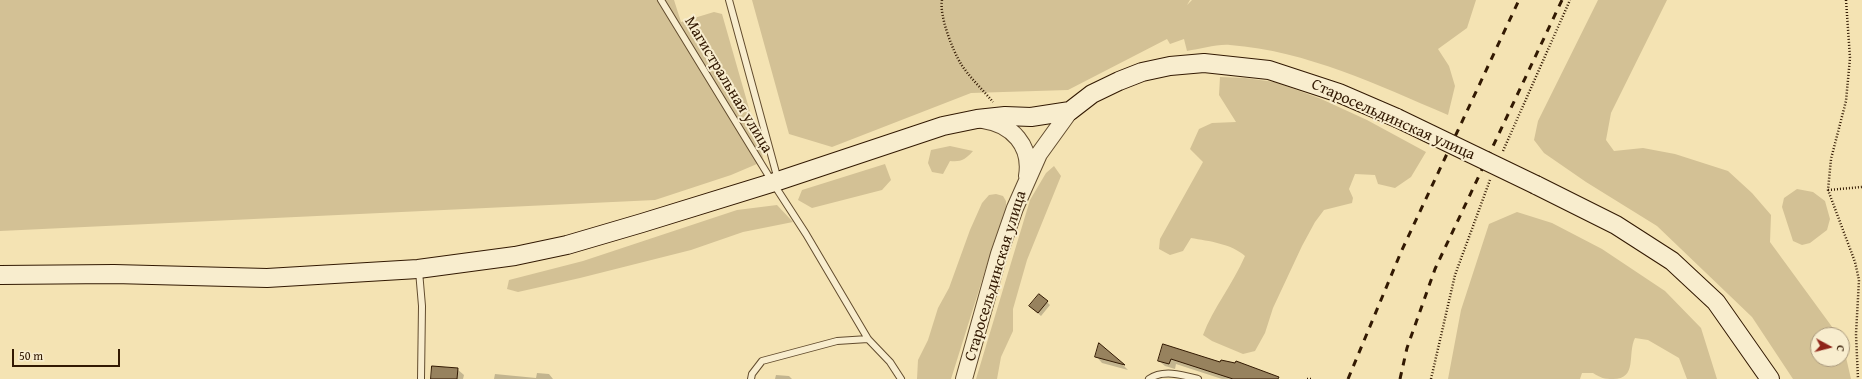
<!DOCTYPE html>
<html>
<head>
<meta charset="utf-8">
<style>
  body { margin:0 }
  #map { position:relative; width:1862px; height:379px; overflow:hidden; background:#f4e3b3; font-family:"Gentium Book Plus",serif }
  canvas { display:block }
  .north { position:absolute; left:1810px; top:327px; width:40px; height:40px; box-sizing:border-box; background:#f8edce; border:1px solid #a9987c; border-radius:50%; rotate:97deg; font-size:11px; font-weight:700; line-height:16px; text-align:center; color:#321902 }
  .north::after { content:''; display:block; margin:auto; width:14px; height:18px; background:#8f2418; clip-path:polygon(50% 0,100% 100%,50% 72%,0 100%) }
  .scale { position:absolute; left:12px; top:349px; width:108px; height:18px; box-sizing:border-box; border:2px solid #321902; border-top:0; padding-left:5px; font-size:12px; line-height:14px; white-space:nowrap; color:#321902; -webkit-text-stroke:3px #f8edce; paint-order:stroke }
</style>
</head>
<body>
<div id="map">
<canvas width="1862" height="379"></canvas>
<div class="north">С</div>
<div class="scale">50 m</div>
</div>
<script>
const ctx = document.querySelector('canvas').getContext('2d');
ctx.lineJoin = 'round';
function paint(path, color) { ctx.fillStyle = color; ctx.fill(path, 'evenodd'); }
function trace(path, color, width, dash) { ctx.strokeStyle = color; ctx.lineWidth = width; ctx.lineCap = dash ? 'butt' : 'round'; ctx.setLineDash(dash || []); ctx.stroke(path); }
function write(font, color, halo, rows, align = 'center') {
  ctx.font = font + ' "Gentium Book Plus",serif'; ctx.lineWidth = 4; ctx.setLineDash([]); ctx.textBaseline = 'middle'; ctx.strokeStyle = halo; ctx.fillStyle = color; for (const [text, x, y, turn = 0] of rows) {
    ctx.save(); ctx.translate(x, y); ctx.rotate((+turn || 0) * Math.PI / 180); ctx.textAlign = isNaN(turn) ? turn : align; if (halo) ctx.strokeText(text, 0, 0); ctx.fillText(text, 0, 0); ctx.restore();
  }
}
paint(new Path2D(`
  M0 0H674L681 22 714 12 722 14 764 161 731 175 655 200 0 231Z
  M752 0H1190L1187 5 1192 0H1476L1467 28 1438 49 1449 66 1455 86 1448 115C1378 85 1307 51 1230 45 1216 44 1201 49 1187 51L1184 39 1170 44 1167 39 1068 90 971 93 832 147 789 134Z
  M1598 0H1667L1611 113 1606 140 1614 151 1643 148 1675 154 1728 171 1752 193 1771 215 1770 242 1838 335H1818V359H1842V340L1851 379H1793L1752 317 1657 226 1586 182 1544 153 1534 140 1538 121Z
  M1220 77 1245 78 1275 82 1319 98 1367 120 1426 152 1411 177 1395 188 1378 184 1375 175 1355 174 1349 189 1353 198 1352 203 1324 210 1315 222 1302 246 1273 308 1265 333 1255 351 1243 354 1212 341 1203 335C1213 308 1233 284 1245 256 1232 244 1209 241 1191 238L1183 251 1170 255 1159 249 1160 239 1203 162 1190 149 1199 129 1212 123 1236 122 1219 95Z
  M950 146 973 151C965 160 961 162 950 161L943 174 932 172 928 163 931 150Z
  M885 164 891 180 882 190 812 208 798 200 802 190Z
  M1054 166 1061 176 1027 260 1013 309V331L1001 357 997 379H976L1030 200 1046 173Z
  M1797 189 1813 192 1825 201 1830 219 1827 230 1810 243 1802 245 1793 241 1782 207 1784 198Z
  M996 194 1003 196 1006 201V212L995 239 951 379H917L918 360 928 340 938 308 949 288 970 230 982 203 989 195Z
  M777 205 793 222 743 232 691 250 580 278 518 292 507 289 509 280 583 261 737 210Z
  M1517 212 1552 223 1602 249 1665 291 1701 328 1717 379H1687L1679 358 1648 340 1635 338C1627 354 1638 379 1613 379 1604 379 1601 378 1593 373H1582L1580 379H1448L1461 310 1489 224Z`), '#d3c195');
paint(new Path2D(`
  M1047 302 1050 305 1041 316 1033 309Z
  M1099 345 1124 366 1128 370 1102 363 1096 356Z
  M1163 345 1221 363 1236 365 1237 362 1279 379H1222L1176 364 1175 369 1165 366 1159 361Z
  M457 369 464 375 463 379H432Z
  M537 373 549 374 553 379H494L495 374 536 378Z
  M776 375 789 376 792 379H775Z`), '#0003');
const building = new Path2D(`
  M1039 294 1048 301 1038 313 1029 306Z
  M1099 343 1125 365 1095 357Z
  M1163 344 1220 362 1221 360 1235 363 1236 361 1279 377 1278 379H1233L1171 359 1169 364 1158 361Z
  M432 366 458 368 457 379H431Z`);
paint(building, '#97825e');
trace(building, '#321902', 1);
const service = new Path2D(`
  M661 0 773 183 806 234 868 339 890 362 901 379
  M729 0 778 180
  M419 271 422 306 421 379
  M751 379 752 374 762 361 837 341 868 339
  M1149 379C1163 369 1183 375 1198 379`);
const tertiary = new Path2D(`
  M983 120C1012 124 1032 146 1027 176
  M964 379 999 254 1015 208 1039 154 1070 111`);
const secondary = new Path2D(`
  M1536 185 1616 225 1672 261 1716 302 1770 379
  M0 275 114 274 267 278 418 269 515 256 567 245 642 223 778 181 943 126 977 119 1005 116 1031 117 1070 111 1092 94 1119 81 1142 72 1170 66 1204 63 1269 70 1339 93 1397 118`);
trace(service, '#624c2e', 8);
trace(tertiary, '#624c2e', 18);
trace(secondary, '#321902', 20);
trace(new Path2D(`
  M942 0C939 16 953 51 961 64 970 78 983 90 993 102
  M1846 0 1850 58 1846 101 1831 159 1828 190 1855 262 1859 280 1856 334 1858 379
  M1503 151 1570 0
  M1828 190 1862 187
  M1307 379H1312
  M1431 379 1455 275 1490 180`), '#321902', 2.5, [1, 2]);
trace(service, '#f8edce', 6);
trace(tertiary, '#f8edce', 16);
trace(secondary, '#f8edce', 18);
trace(new Path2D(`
  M1348 379 1401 252 1519 0
  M1400 379 1407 348 1435 269 1562 0`), '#321902', 3, [7, 7]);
const secondaryBridge = new Path2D(`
  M1397 118 1536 185`);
trace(secondaryBridge, '#321902', 20, []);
trace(secondaryBridge, '#f8edce', 18);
write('16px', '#321902', '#f8edce', [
  ["Магистральная улица",728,85,59],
  ["Старосельдинская улица",1393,120,24],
  ["Старосельдинская улица",996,276,-73]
]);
</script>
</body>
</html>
